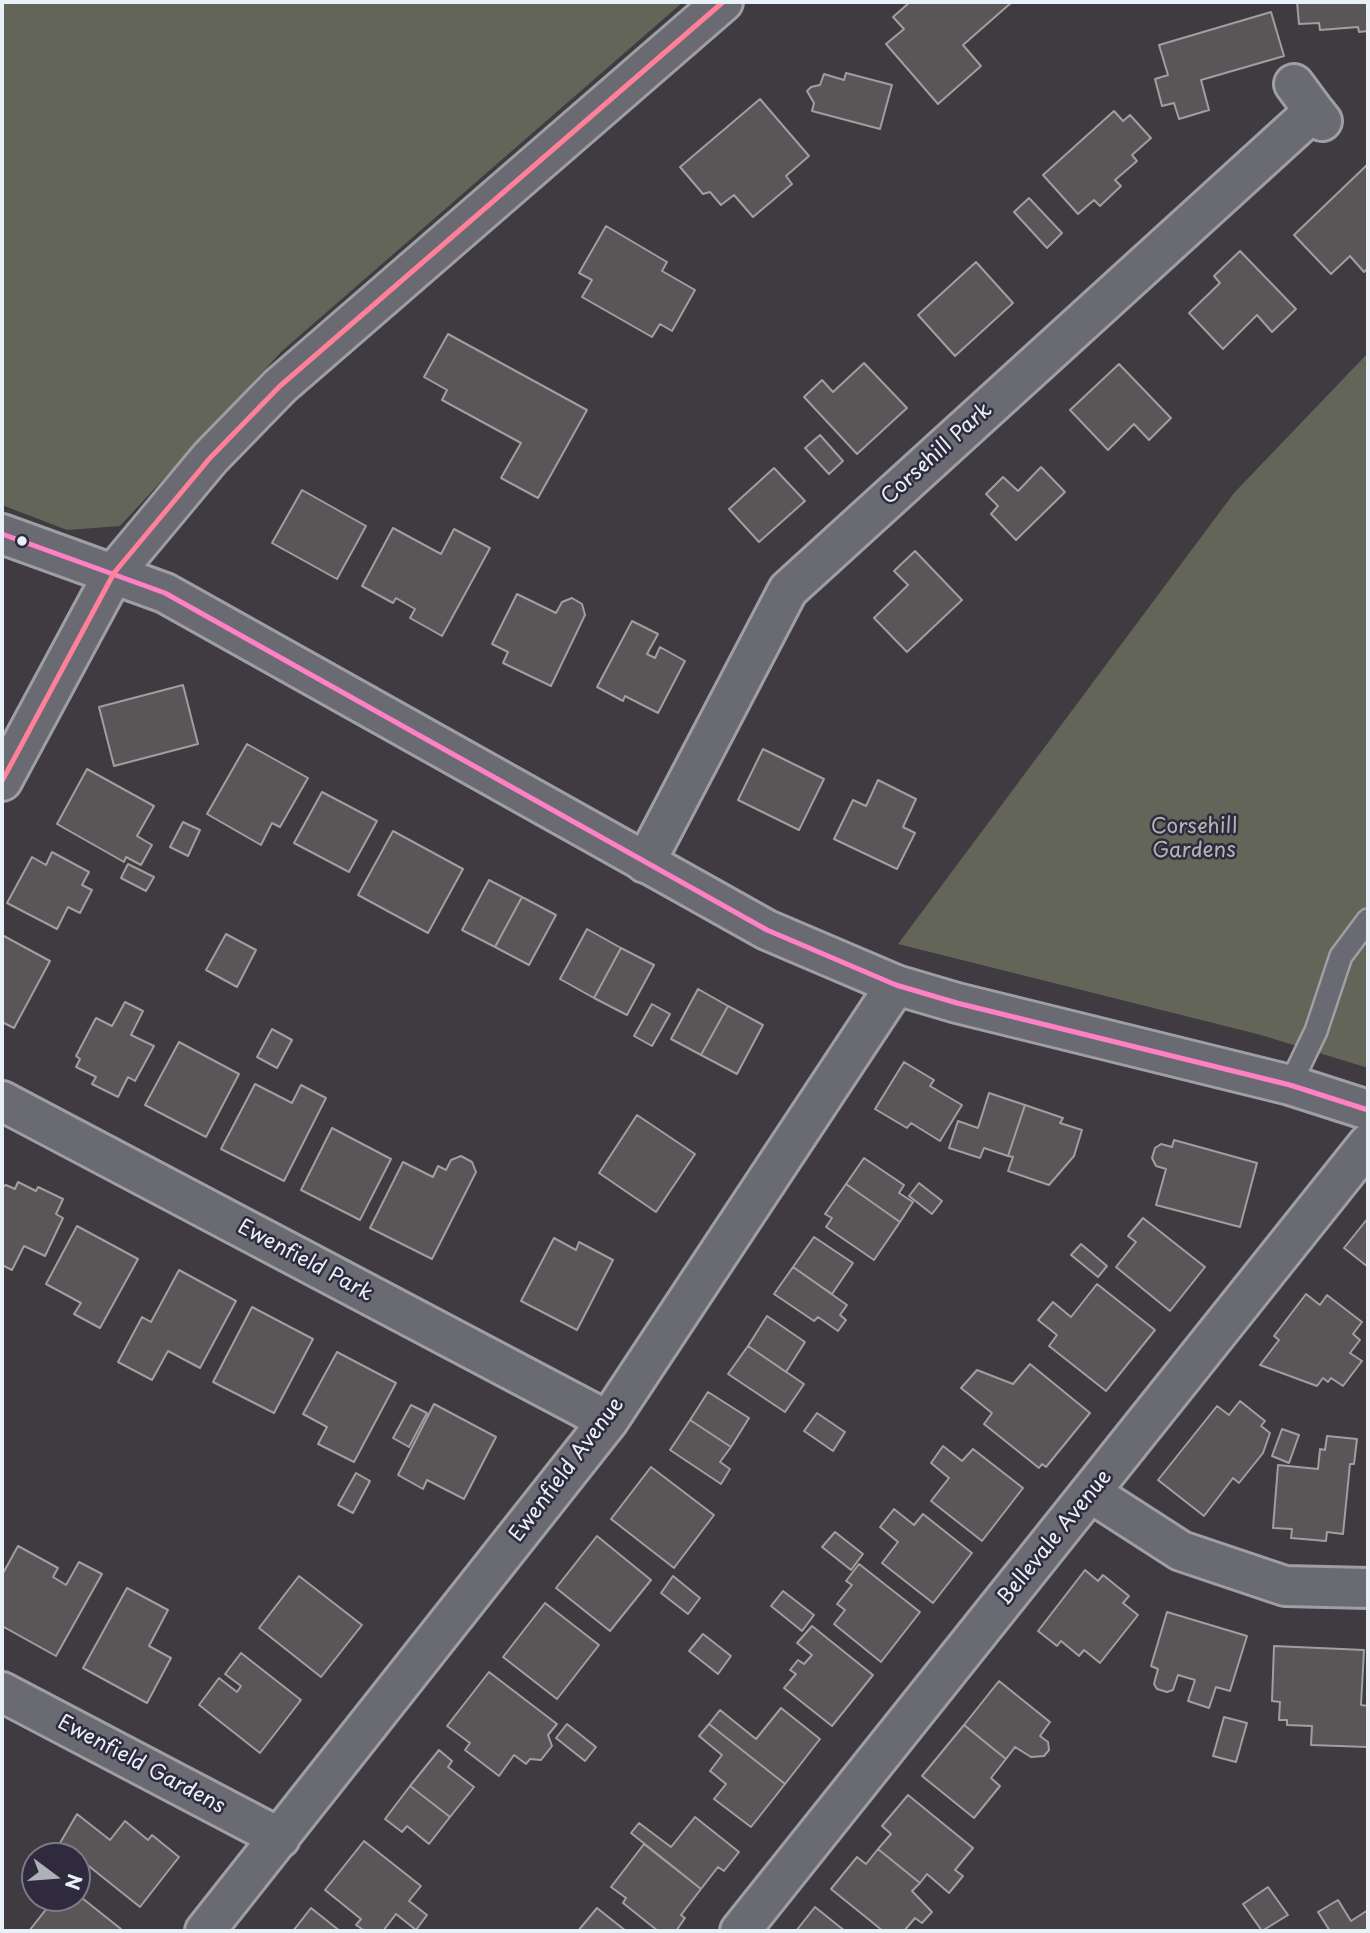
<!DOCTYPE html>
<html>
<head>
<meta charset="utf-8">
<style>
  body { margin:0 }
  #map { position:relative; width:1370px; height:1933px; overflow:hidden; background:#3f3b41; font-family:"Playpen Sans",sans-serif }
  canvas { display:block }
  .frame { position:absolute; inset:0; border:4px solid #e8f1f8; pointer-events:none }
  .north { position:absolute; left:21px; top:1842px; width:70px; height:70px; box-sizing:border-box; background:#2f2a3d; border:2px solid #797a88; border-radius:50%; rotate:106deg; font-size:19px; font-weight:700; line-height:28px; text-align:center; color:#e8f1f8 }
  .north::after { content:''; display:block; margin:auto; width:24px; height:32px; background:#adb1b8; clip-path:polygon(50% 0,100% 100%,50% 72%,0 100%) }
</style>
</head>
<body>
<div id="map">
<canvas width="1370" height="1933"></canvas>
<div class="frame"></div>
<div class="north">N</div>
</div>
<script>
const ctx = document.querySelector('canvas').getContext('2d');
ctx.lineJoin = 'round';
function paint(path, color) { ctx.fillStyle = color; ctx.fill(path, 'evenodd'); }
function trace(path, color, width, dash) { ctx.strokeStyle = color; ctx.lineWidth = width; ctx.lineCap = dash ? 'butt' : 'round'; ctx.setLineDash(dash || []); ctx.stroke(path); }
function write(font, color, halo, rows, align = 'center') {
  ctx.font = font + ' "Playpen Sans",sans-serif'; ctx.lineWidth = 5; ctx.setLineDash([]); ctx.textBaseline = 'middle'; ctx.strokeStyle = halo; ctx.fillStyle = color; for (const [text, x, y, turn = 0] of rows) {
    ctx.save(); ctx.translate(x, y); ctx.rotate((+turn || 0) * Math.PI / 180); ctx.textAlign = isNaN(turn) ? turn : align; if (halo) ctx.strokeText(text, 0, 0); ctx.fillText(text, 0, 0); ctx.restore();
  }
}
paint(new Path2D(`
  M2 2H683L282 351 120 526 67 530 2 505Z
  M1368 353V1068L1261 1035 898 944 1234 493Z`), '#636558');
const building = new Path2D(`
  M910 2H1012L963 45 981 66 938 104 886 44 904 29 893 17Z
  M1297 2H1368V31L1359 32 1358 27 1320 30 1319 23 1299 24Z
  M1271 12 1284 56 1201 80 1209 110 1179 119 1174 103 1162 106 1155 79 1168 75 1159 45Z
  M846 73 892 85 880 129 812 111 814 103 807 91 811 87 820 85 824 74 844 80Z
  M760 99 809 156 786 176 792 184 753 217 734 195 721 205 710 192 703 194 680 167Z
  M1114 111 1123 121 1130 115 1151 138 1132 155 1137 161 1115 180 1121 186 1100 206 1094 200 1078 214 1043 175Z
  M1368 164V268L1364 272 1350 256 1331 274 1294 235Z
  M1029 198 1062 233 1047 248 1014 212Z
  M606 226 667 262 662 271 695 290 672 331 660 324 652 337 582 297 592 280 579 273Z
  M1240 251 1296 309 1272 332 1257 315 1223 349 1189 313 1220 283 1214 276Z
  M976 262 1013 303 955 356 918 315Z
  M448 334 587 410 538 498 501 478 521 443 442 400 447 390 424 377Z
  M864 363 907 408 857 454 804 397 822 380 833 392Z
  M1119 364 1171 418 1149 440 1134 424 1108 450 1070 410Z
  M820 435 843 461 829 474 805 448Z
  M1041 467 1065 492 1016 540 991 514 998 506 986 494 1003 477 1018 491Z
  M774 468 805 501 759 542 729 509Z
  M302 490 366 526 337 579 272 543Z
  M393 528 441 554 454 529 490 548 442 636 410 618 415 609 396 598 393 603 362 586Z
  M915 551 962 600 907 652 874 618 908 585 894 571Z
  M517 594 556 613 562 602 572 598 582 604 585 615 551 686 503 663 508 652 492 644Z
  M632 621 658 634 647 654 655 658 660 647 685 661 658 713 625 696 623 701 597 687Z
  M183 685 198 744 114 766 99 707Z
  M247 744 308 778 280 827 272 823 261 845 207 814Z
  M763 749 824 779 799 830 738 800Z
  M87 769 154 806 137 836 152 845 141 865 126 857 124 862 57 824Z
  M878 780 916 799 903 827 915 833 897 869 834 839 853 800 866 806Z
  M322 792 377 821 349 872 294 843Z
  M183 822 200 830 188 856 170 847Z
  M393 831 463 869 428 933 358 895Z
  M52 852 89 872 82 885 92 890 80 913 68 907 57 929 7 903 32 857 46 865Z
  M128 864 154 877 146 891 121 878Z
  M489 880 522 897 495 947 462 930Z
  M522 897 556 915 529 965 495 947Z
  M587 929 621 948 594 998 560 979Z
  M226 934 256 950 237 987 206 970Z
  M2 935 50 961 14 1028 2 1022Z
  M621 948 654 965 627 1015 594 998Z
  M698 989 728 1006 701 1055 671 1039Z
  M125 1002 143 1011 131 1035 154 1046 135 1081 128 1077 118 1097 92 1084 96 1077 76 1067 80 1059 76 1056 96 1018 112 1026Z
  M652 1004 670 1014 652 1046 634 1036Z
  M728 1006 763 1025 737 1074 701 1055Z
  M272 1029 292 1040 277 1068 257 1057Z
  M179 1042 239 1074 206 1137 145 1105Z
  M904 1062 934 1080 930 1086 962 1105 940 1141 911 1123 907 1128 875 1109Z
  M255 1084 292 1103 301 1085 326 1098 284 1181 221 1149Z
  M989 1093 1025 1105 1008 1156 984 1148 980 1158 949 1148 958 1121 978 1128Z
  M1025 1105 1063 1118 1060 1123 1082 1130 1074 1156 1049 1185 1008 1171 1013 1157 1008 1156Z
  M637 1115 695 1154 656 1212 599 1173Z
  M332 1128 391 1159 360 1220 301 1190Z
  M1174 1140 1257 1163 1240 1227 1156 1205 1166 1169 1156 1166 1152 1158 1155 1148 1161 1144 1172 1147Z
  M461 1156 472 1162 476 1172 432 1259 370 1228 403 1162 433 1177 438 1166 446 1170 451 1160Z
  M864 1158 904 1185 899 1193 913 1202 900 1222 846 1184Z
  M18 1182 36 1191 38 1187 63 1199 56 1214 63 1218 45 1256 24 1246 12 1270 2 1265V1187L6 1185 15 1189Z
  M919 1183 942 1201 932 1214 909 1196Z
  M846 1184 900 1222 874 1260 826 1227 832 1218 825 1214Z
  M1143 1218 1205 1267 1170 1311 1116 1267 1136 1242 1128 1236Z
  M1368 1218V1267L1344 1248Z
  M77 1226 138 1259 100 1328 74 1314 81 1303 46 1284Z
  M814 1237 853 1263 832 1294 793 1267Z
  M554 1238 576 1250 579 1242 613 1260 577 1330 521 1301Z
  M1081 1244 1107 1266 1098 1277 1071 1255Z
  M793 1267 847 1305 840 1315 846 1320 838 1331 818 1317 814 1321 774 1294Z
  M179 1270 236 1301 200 1368 168 1351 152 1380 118 1362 142 1317 151 1322Z
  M1097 1284 1155 1330 1106 1391 1049 1346 1057 1335 1038 1320 1053 1302 1071 1317Z
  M1306 1294 1320 1305 1327 1295 1362 1322 1353 1334 1360 1340 1350 1353 1362 1361 1343 1386 1331 1378 1328 1382 1323 1378 1317 1386 1260 1365 1279 1340 1274 1336Z
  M252 1307 313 1339 274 1413 213 1382Z
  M767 1316 805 1342 786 1372 748 1346Z
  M748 1346 804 1384 785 1412 728 1374Z
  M337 1352 396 1383 354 1462 318 1444 327 1427 303 1414Z
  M1030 1364 1090 1413 1046 1467 1042 1464 1039 1468 984 1424 992 1413 961 1388 977 1370 1013 1384Z
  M708 1392 749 1418 731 1447 690 1420Z
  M1240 1401 1265 1421 1261 1426 1270 1433 1263 1453 1239 1483 1233 1478 1204 1516 1158 1480 1217 1406 1229 1415Z
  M434 1404 496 1437 464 1499 427 1480 423 1489 398 1475Z
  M411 1405 427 1413 409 1447 393 1438Z
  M817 1413 845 1432 833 1451 804 1431Z
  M690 1420 731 1447 720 1462 730 1469 721 1484 670 1450Z
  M1282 1429 1299 1435 1289 1463 1272 1456Z
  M1327 1436 1357 1439 1354 1464H1350L1343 1534 1327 1532 1326 1541 1291 1538 1292 1529 1273 1528 1278 1465 1318 1469 1320 1449 1325 1450Z
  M943 1446 962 1461 973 1449 1023 1488 982 1541 931 1501 949 1478 931 1463Z
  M651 1467 714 1515 674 1568 611 1519Z
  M356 1473 370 1481 353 1513 338 1505Z
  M894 1509 914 1525 923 1514 972 1553 933 1603 882 1563 898 1542 880 1527Z
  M835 1532 863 1554 851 1570 822 1547Z
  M597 1536 651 1580 610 1631 556 1588Z
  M18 1546 58 1568 53 1577 66 1585 79 1562 102 1574 56 1656 2 1626V1575Z
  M859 1564 920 1612 881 1662 834 1624 845 1610 837 1604 852 1585 846 1581Z
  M1085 1570 1098 1581 1103 1575 1129 1596 1123 1603 1138 1615 1100 1663 1084 1650 1079 1656 1061 1641 1057 1646 1038 1631Z
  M299 1576 362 1625 321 1677 259 1628Z
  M673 1576 700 1598 688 1614 661 1593Z
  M127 1588 168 1610 149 1646 171 1658 147 1703 83 1668Z
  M783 1591 814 1615 802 1631 771 1606Z
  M545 1603 599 1645 557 1699 503 1657Z
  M1167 1612 1247 1636 1230 1691 1216 1687 1209 1708 1188 1701 1195 1680 1178 1675 1173 1690 1167 1692 1157 1689 1154 1684 1158 1669 1151 1666Z
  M812 1626 873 1675 832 1726 784 1688 796 1674 790 1670 798 1660 804 1664 812 1655 797 1643Z
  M703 1634 731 1656 718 1674 689 1651Z
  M1274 1646 1364 1650 1361 1705 1368 1706 1367 1747 1311 1745 1312 1726 1287 1725V1720H1279L1280 1702 1272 1701Z
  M241 1653 301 1700 260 1753 199 1705 219 1678 237 1692 241 1686 225 1674Z
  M489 1672 557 1724 548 1735 552 1746 541 1760 530 1759 526 1764 514 1755 499 1776 465 1750 470 1743 447 1726Z
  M999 1681 1050 1722 1040 1736 1048 1742 1049 1750 1044 1756 1031 1757 1015 1747 1006 1759 964 1725Z
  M781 1708 820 1739 785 1784 709 1724 720 1710 756 1739Z
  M1224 1717 1247 1723 1236 1762 1213 1756Z
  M567 1724 596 1747 585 1761 556 1738Z
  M709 1724 785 1784 751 1827 714 1799 726 1784 710 1771 722 1755 699 1736Z
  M964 1725 1006 1759 991 1778 1000 1786 974 1818 922 1776Z
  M439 1750 452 1761 448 1767 474 1787 450 1817 410 1786Z
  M410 1786 450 1817 429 1844 407 1826 402 1832 385 1819Z
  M908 1795 973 1848 955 1870 963 1876 949 1893 927 1874 920 1883 878 1849 891 1834 882 1826Z
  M77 1814 110 1840 125 1821 148 1840 152 1835 179 1857 140 1907 60 1843Z
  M695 1817 739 1852 724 1871 718 1867 701 1889 631 1833 639 1823 671 1847Z
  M364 1841 421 1886 409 1901 427 1915 416 1930 396 1914 383 1931H365L356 1925 361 1919 325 1890Z
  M644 1844 701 1889 681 1915 685 1918 676 1931H658L623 1903 626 1898 611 1887Z
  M878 1849 920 1883 912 1891 932 1912 922 1923 915 1918 904 1931H883L831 1889 857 1857 866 1864Z
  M1268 1887 1288 1915 1262 1931 1243 1904Z
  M77 1894 121 1929 120 1931H29L55 1898H77Z
  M1338 1900 1351 1921 1368 1910V1931H1330L1318 1912Z
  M815 1907 845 1931H796Z
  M311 1908 340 1931H293Z
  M597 1908 626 1931H578Z`);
paint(building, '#5a5658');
trace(building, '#9f9fa3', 2);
const lane = new Path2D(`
  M1290 1085 1316 1031 1341 956 1368 920`);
const street = new Path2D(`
  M1294 84 1314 111
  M114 573 210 458 280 386 723 2
  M645 863 788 590 1314 111 1322 121
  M2 1101 608 1421
  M1091 1493 1181 1551 1285 1586 1368 1588
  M2 1692 280 1838
  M205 1931 608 1421 896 985
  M740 1931 1368 1144`);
const secondary = new Path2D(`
  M2 534 165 593 767 930 896 985 957 1003 1290 1085 1368 1110
  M2 781 114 573`);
trace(lane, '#9f9fa3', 26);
trace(street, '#9f9fa3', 44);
trace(secondary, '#9f9fa3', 44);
trace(lane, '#6a6b72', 21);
trace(street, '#6a6b72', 38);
trace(secondary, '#6a6b72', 38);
trace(new Path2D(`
  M2 534 165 593 767 930 896 985 957 1003 1290 1085 1368 1110`), '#ff80c5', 5);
trace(new Path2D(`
  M2 781 114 573 210 458 280 386 723 2`), '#ff8098', 5);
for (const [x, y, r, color] of [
  [22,541,6,"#e8f1f8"]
]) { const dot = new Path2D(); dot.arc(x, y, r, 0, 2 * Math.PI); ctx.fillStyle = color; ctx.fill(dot); trace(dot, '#2f2a3d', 2.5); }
write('21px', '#e8f1f8', '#2f2a3d', [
  ["Corsehill Park",937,454,-42],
  ["Ewenfield Park",305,1261,28],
  ["Ewenfield Avenue",567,1470,-53],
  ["Bellevale Avenue",1055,1538,-51],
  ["Ewenfield Gardens",141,1765,28]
]);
write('21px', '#afb5b2', '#2f2a3d', [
  ["Corsehill",1194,827],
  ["Gardens",1194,851]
]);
</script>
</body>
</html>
